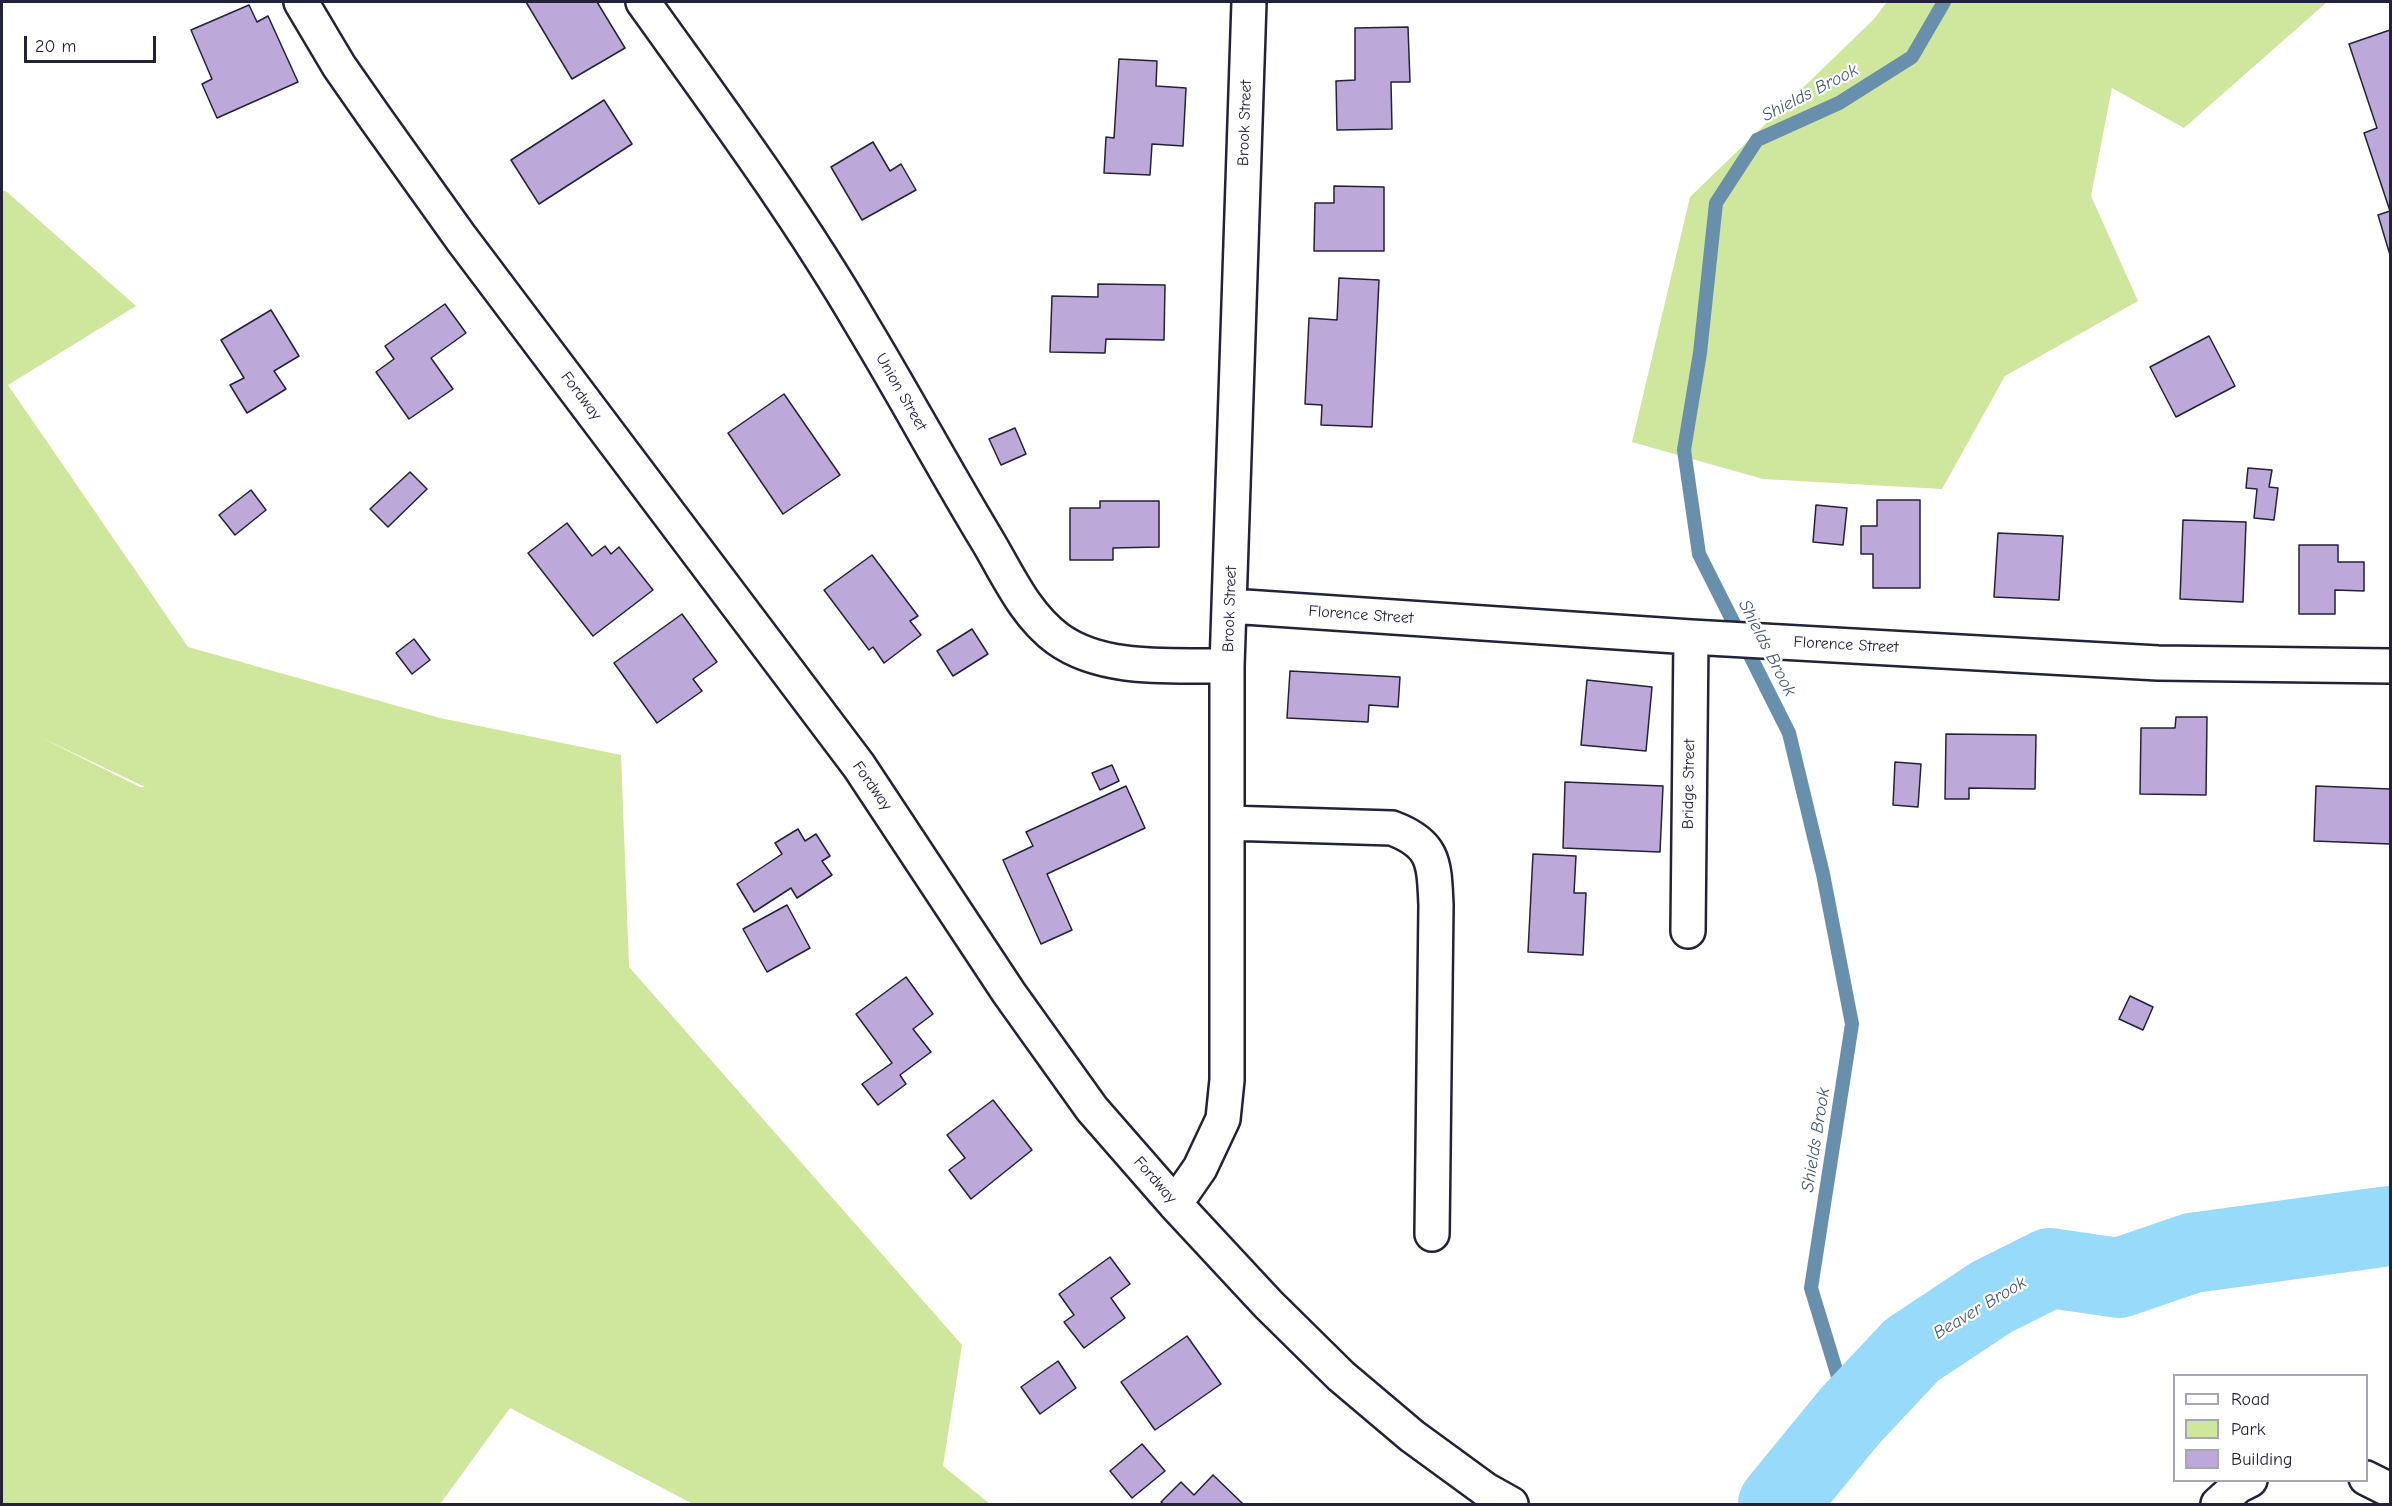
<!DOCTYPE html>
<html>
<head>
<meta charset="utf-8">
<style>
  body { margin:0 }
  #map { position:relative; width:2392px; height:1506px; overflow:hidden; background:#fff; font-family:"Comic Neue",sans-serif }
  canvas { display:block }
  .frame { position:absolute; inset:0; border:3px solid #22223b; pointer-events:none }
  .legend { position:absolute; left:2173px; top:1374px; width:195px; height:108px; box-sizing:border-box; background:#fff; border:2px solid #a7a7b1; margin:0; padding:8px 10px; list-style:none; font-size:18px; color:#22223b }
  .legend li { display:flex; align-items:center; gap:12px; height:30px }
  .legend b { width:30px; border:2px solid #a7a7b1 }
  .scale { position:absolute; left:24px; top:36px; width:132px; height:27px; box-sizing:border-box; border:3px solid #22223b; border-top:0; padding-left:8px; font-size:18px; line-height:21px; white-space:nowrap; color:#22223b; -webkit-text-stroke:4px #fff; paint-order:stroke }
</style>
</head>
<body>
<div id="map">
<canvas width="2392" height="1506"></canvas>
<div class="frame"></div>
<ul class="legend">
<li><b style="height:8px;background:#fff"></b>Road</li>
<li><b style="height:16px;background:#cee79d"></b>Park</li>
<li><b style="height:16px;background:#bda9d9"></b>Building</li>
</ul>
<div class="scale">20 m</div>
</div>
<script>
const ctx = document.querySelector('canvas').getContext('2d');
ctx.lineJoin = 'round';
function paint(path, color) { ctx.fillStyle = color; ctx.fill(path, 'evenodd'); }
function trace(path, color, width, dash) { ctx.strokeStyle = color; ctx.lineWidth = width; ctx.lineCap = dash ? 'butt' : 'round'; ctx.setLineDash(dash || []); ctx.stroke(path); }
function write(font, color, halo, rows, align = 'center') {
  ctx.font = font + ' "Comic Neue",sans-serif'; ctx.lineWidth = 4.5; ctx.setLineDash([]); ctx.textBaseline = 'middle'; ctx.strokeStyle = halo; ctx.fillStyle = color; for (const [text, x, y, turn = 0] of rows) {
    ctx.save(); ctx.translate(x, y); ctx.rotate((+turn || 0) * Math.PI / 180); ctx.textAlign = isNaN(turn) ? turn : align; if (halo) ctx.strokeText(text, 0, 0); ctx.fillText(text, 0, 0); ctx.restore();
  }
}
paint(new Path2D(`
  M1887 2H2327L2184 128 2112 88 2091 196 2138 301 2005 376 1942 489 1763 479 1632 442 1690 197 1874 19Z
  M2 190 7 192 136 306 8 385 188 647 440 718 621 755 629 967 962 1345 943 1466 990 1504H693L510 1408 440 1504H2ZM40 737 145 787H140Z`), '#cee79d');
trace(new Path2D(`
  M1850 1416 1811 1288 1852 1024 1823 874 1789 733 1699 554 1684 450 1700 353 1716 203 1757 140 1839 103 1912 57 1944 2`), '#6890ad', 14);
trace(new Path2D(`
  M1778 1504 1850 1416 1912 1350 1992 1297 2050 1268 2119 1278 2192 1253 2390 1226`), '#97daf9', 80);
const building = new Path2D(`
  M526 2H598H597L625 48 572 79Z
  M249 5 257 22 268 16 298 82 217 118 202 84 212 79 191 30Z
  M1408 27 1410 82H1391L1392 129 1337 130 1336 81 1355 80V28Z
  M2390 30V255L2378 215 2390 211 2364 133 2377 128 2349 44Z
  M1119 59 1157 61 1156 86 1186 88 1183 146 1152 144 1150 175 1104 173 1106 137 1114 138Z
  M604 100 632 144 539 204 511 160Z
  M873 142 890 171 901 164 916 190 862 220 831 167Z
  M1334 186 1384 187V251H1314L1315 203H1334Z
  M1339 278 1379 280 1372 427 1321 425 1322 405 1305 404 1309 318 1337 320Z
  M1098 284 1165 285 1164 340 1106 339 1105 353 1050 352 1052 296 1098 297Z
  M445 304 466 333 431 358 453 389 409 419 376 372 394 359 385 346Z
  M271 310 299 356 274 371 286 389 247 413 230 385 244 378 221 340Z
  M2209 336 2235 386 2176 417 2150 367Z
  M784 394 840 475 783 514 728 433Z
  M1015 428 1026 454 1001 465 989 439Z
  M2248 468 2272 470 2269 487 2278 488 2274 520 2254 518 2257 489 2246 488Z
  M410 472 427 489 388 527 370 509Z
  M251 490 266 510 235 535 219 515Z
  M1877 500H1920V588H1873V554H1861V526H1877Z
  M1100 501H1159V547L1113 548V560H1070V508H1100Z
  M1816 505 1847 508 1843 545 1813 542Z
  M2183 520 2246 522 2243 602 2180 599Z
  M567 523 592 556 605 546 611 554 619 547 653 590 593 636 528 553Z
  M1998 533 2063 536 2059 600 1994 597Z
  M2299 545H2338V562H2364V591L2335 590V614H2299Z
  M872 555 918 616 910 621 921 635 884 663 873 647 869 650 824 590Z
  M682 614 717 662 693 679 702 691 657 723 614 663Z
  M972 629 988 654 953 676 937 651Z
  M414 639 430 660 412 674 396 653Z
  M1290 671 1400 677 1398 707 1369 705 1368 722 1287 718Z
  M1587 680 1652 687 1646 751 1581 745Z
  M2176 717H2207L2206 795 2140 794 2141 728H2175Z
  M1946 734 2036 735 2035 789 1969 788V799H1945Z
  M1895 762 1921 764 1918 807 1893 805Z
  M1112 765 1119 781 1100 790 1092 773Z
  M1565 782 1663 786 1660 852 1563 848Z
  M1126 786 1145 828 1047 874 1072 930 1041 944 1003 860 1033 846 1026 832Z
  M2316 786 2390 789V844L2314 841Z
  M798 829 805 841 816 834 830 856 822 861 832 875 797 898 791 888 754 912 737 884 782 854 775 843Z
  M1533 854 1576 856 1574 893H1586L1583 955 1528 952Z
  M787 905 810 948 767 972 743 929Z
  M906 977 933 1014 913 1029 931 1052 900 1075 906 1084 878 1105 862 1084 892 1063 856 1014Z
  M2130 996 2153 1007 2143 1030 2119 1019Z
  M993 1100 1032 1150 971 1199 949 1170 965 1158 947 1135Z
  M1110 1257 1130 1284 1111 1298 1125 1318 1084 1348 1064 1322 1074 1315 1059 1294Z
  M1187 1336 1221 1384 1155 1430 1121 1382Z
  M1058 1361 1076 1388 1040 1414 1021 1387Z
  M1142 1444 1165 1471 1132 1498 1110 1471Z
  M1213 1475 1243 1504H1164L1161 1502 1181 1482 1194 1495Z`);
paint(building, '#bda9d9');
trace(building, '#22223b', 1.5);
const minor = new Path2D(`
  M301 2 339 66 376 119 461 238 859 766 1009 993 1092 1109 1175 1204 1268 1304 1341 1376 1412 1436 1486 1490 1511 1504
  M643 2C719 108 796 212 862 325 905 396 944 469 987 540 1008 575 1025 615 1058 639 1104 672 1173 665 1227 666
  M1230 606 1691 637 2158 663 2390 666
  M1227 823 1392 828C1435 844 1434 863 1436 905L1432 1234
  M1688 931 1691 637
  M1175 1204 1200 1168 1223 1119 1227 1080V666L1249 2
  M2366 1478 2390 1490
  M2218 1504 2238 1486 2250 1480`);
trace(minor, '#22223b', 38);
trace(minor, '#fff', 33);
write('16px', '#22223b', '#fff', [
  ["Brook Street",1245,123,-88],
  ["Union Street",901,392,60],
  ["Fordway",581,396,53],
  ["Brook Street",1230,609,-88],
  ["Florence Street",1361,615,4],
  ["Florence Street",1846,645,3],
  ["Bridge Street",1689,784,-89],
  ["Fordway",872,786,55],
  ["Fordway",1155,1180,49]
]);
write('italic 18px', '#455974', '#fff', [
  ["Shields Brook",1810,93,-27],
  ["Shields Brook",1767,648,63],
  ["Shields Brook",1816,1140,-81],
  ["Beaver Brook",1980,1308,-31]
]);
</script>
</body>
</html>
